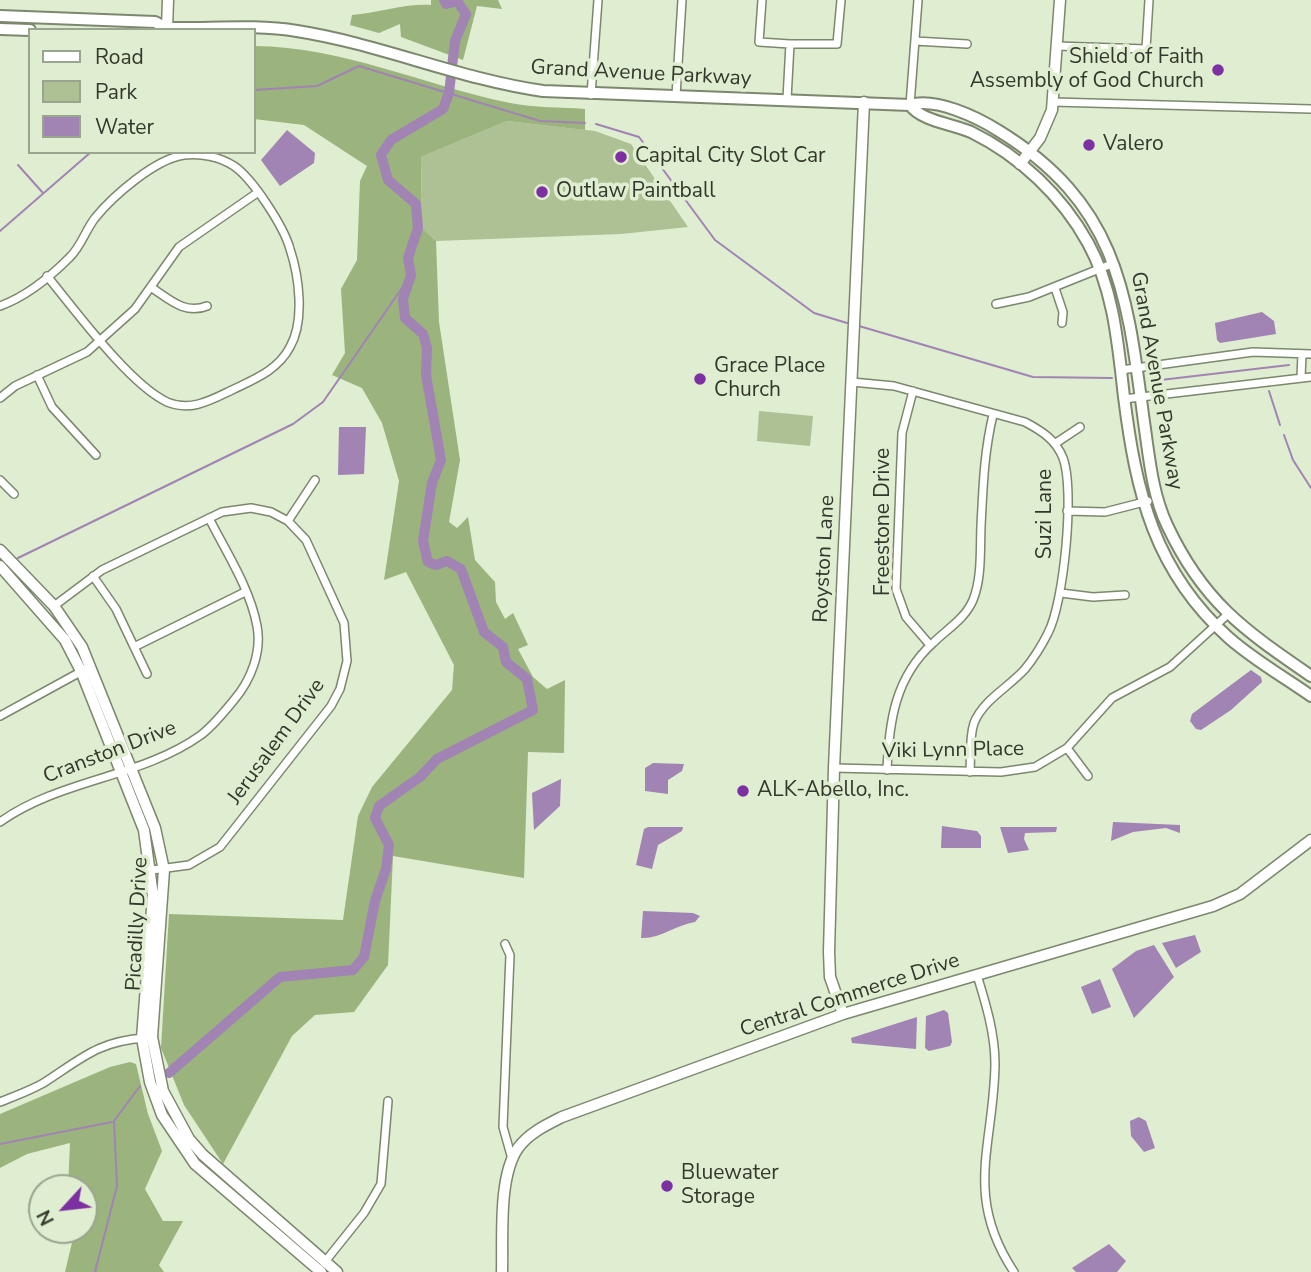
<!DOCTYPE html>
<html>
<head>
<meta charset="utf-8">
<style>
  body { margin:0 }
  #map { position:relative; width:1311px; height:1272px; overflow:hidden; background:#dfedd0; font-family:"Nunito Sans",sans-serif }
  canvas { display:block }
  .legend { position:absolute; left:28px; top:28px; width:228px; height:126px; box-sizing:border-box; background:#dfedd0; border:2px solid #9aa58f; margin:0; padding:9px 12px; list-style:none; font-size:21px; color:#33382d }
  .legend li { display:flex; align-items:center; gap:14px; height:35px }
  .legend b { width:35px; border:2px solid #9aa58f }
  .north { position:absolute; left:28px; top:1174px; width:70px; height:70px; box-sizing:border-box; background:#dfedd0; border:2px solid #9aa58f; border-radius:50%; rotate:243deg; font-size:19px; font-weight:700; line-height:28px; text-align:center; color:#33382d }
  .north::after { content:''; display:block; margin:auto; width:24px; height:32px; background:#7c30a1; clip-path:polygon(50% 0,100% 100%,50% 72%,0 100%) }
</style>
</head>
<body>
<div id="map">
<canvas width="1311" height="1272"></canvas>
<ul class="legend">
<li><b style="height:9px;background:#fff"></b>Road</li>
<li><b style="height:19px;background:#adc194"></b>Park</li>
<li><b style="height:19px;background:#a183b4"></b>Water</li>
</ul>
<div class="north">N</div>
</div>
<script>
const ctx = document.querySelector('canvas').getContext('2d');
ctx.lineJoin = 'round';
function paint(path, color) { ctx.fillStyle = color; ctx.fill(path, 'evenodd'); }
function trace(path, color, width, dash) { ctx.strokeStyle = color; ctx.lineWidth = width; ctx.lineCap = dash ? 'butt' : 'round'; ctx.setLineDash(dash || []); ctx.stroke(path); }
function write(font, color, halo, rows, align = 'center') {
  ctx.font = font + ' "Nunito Sans",sans-serif'; ctx.lineWidth = 7; ctx.setLineDash([]); ctx.textBaseline = 'middle'; ctx.strokeStyle = halo; ctx.fillStyle = color; for (const [text, x, y, turn = 0] of rows) {
    ctx.save(); ctx.translate(x, y); ctx.rotate((+turn || 0) * Math.PI / 180); ctx.textAlign = isNaN(turn) ? turn : align; if (halo) ctx.strokeText(text, 0, 0); ctx.fillText(text, 0, 0); ctx.restore();
  }
}
paint(new Path2D(`
  M507 121 595 131 631 144 688 227 621 234 436 241 422 228 421 157Z
  M759 411 813 416 810 446 757 441Z`), '#adc194');
paint(new Path2D(`
  M431 0H498L502 9 477 6 463 60 401 37 400 24 379 33 350 25 352 15C377 13 407 3 431 5Z
  M254 46C344 47 423 85 510 103 534 108 561 107 585 109V130L507 121 421 157 422 228 436 241 439 322 460 460 449 522 457 528 468 517 475 560 495 582 496 602 505 619 513 613 528 645 518 649 533 677 547 689 565 680 564 753 528 752 524 878 393 856 388 965 354 1012 315 1015 292 1036 223 1164 184 1105 161 1048 169 914 343 920 358 816 372 787 452 690 454 665 406 572 384 580 399 481 382 423 362 388 332 375 345 353 341 289 357 260 360 181 367 166 304 125 254 119Z
  M130 1062 136 1064 148 1114 162 1151 145 1189 163 1221H183L159 1265 164 1272H65L75 1230H84V1188H68L70 1143 27 1154 0 1168V1114L110 1067Z`), '#9bb37d');
paint(new Path2D(`
  M287 130 315 153 314 163 280 186 261 160Z
  M1262 312 1274 321 1276 334 1220 343 1217 340 1215 323Z
  M339 427H366L364 474 338 475Z
  M1251 670 1261 677 1262 682 1231 710 1201 730 1196 729 1190 721 1192 714Z
  M653 763 684 764 682 771 668 780V794L645 791V768Z
  M561 779 560 806 534 830 532 793Z
  M1113 822 1180 825V833L1166 828 1133 832 1111 841Z
  M942 826 977 831 981 836V848H941Z
  M648 827H683L682 831 658 845 652 869 636 865 644 829Z
  M1000 827H1057L1056 832 1025 833 1024 839 1029 850 1008 853Z
  M643 911 693 913 700 916 695 922C676 925 660 939 641 938Z
  M1195 935 1201 952 1176 968 1162 943Z
  M1154 945 1174 977 1134 1018 1112 969 1136 951Z
  M1100 979 1111 1007 1092 1014 1081 987Z
  M944 1010 948 1013 952 1042 950 1046 929 1051 925 1048 926 1016Z
  M917 1017 916 1049 852 1043 851 1038Z
  M1139 1117 1146 1121 1155 1148 1144 1152 1131 1136 1130 1121Z
  M1109 1244 1126 1261 1117 1272H1076L1072 1268Z`), '#a183b4');
trace(new Path2D(`
  M254 90 317 86 359 66 540 121 585 123
  M596 124 639 137 715 240 814 313 847 323
  M18 165 43 193
  M0 231 91 152
  M859 326 1033 377 1112 378
  M1152 381 1289 365
  M1269 391 1280 425
  M1284 435 1293 460 1311 488
  M18 558 293 424 323 402 411 275
  M0 1144 112 1122
  M95 1272 117 1186 114 1121 140 1086`), '#a183b4', 2);
trace(new Path2D(`
  M169 1073 280 977 353 970 364 957 375 901 386 869 389 845 375 818 379 806 420 777 437 759 533 710 527 679 506 662 503 647 484 632 461 569 447 561 436 565 428 562 423 541 432 483 441 460 426 375 427 348 423 334 405 318 403 299 411 275 408 258 418 228 416 204 388 180 381 155 391 140 443 109 449 93 455 41 466 14 457 1 446 4 444 0`), '#a183b4', 10);
const minor = new Path2D(`
  M762 0 759 42 790 44 787 99
  M915 41 967 44
  M790 44H837L841 0
  M1057 46 1146 49 1149 0
  M591 95 598 0
  M676 96 682 0
  M1053 102 1311 109
  M910 105 918 0
  M152 288C169 299 185 315 207 306
  M1055 288 1063 312 1062 323
  M996 304 1029 297 1114 263
  M0 306C25 297 50 277 69 258 81 247 85 231 95 218 113 196 155 159 184 155 201 153 220 157 234 166 253 179 284 227 290 249 299 276 305 321 290 347 278 370 255 379 232 390 211 400 191 412 167 402 129 384 75 310 47 276
  M1121 370 1253 352 1311 354
  M37 375 52 407 96 455
  M1301 377 1302 354
  M852 382 894 386 1025 422C1042 431 1056 440 1063 458 1075 489 1064 603 1048 633 1042 645 1034 658 1025 669 1009 687 983 700 974 723 969 738 971 756 970 772
  M913 391 902 433 896 589 906 617 930 645
  M0 398 15 386 87 352 135 309 179 247 257 193
  M1124 399 1311 377
  M1056 443 1080 427
  M0 480 14 494
  M1067 511 1105 512 1148 501
  M288 521 315 480
  M93 576 116 609 147 674
  M1061 593 1093 597 1125 595
  M54 606 102 570 222 512 251 508 271 512 288 521 306 540 344 623 347 661 340 689 331 706 220 847 189 865 152 870
  M134 647 245 592
  M0 716 84 670
  M1067 748 1088 776
  M834 768 1001 772 1035 767 1067 748 1112 698 1170 667 1227 615
  M887 770C889 722 895 677 933 643 947 629 965 619 973 600 982 578 980 550 981 526 983 488 984 452 993 415
  M0 822C60 779 141 778 201 735 214 725 224 712 234 700 251 680 262 652 257 626 250 588 226 552 209 518
  M505 944 510 955 503 1127 512 1159
  M977 975C986 1004 995 1034 995 1064 994 1145 963 1195 1014 1272
  M0 1102C15 1096 32 1090 45 1082 82 1058 99 1041 145 1038
  M324 1263 364 1213 381 1184 388 1101`);
const tertiary = new Path2D(`
  M167 28 168 0
  M1020 164 1040 138 1052 110 1060 0
  M0 550 54 606 82 647 155 828 164 870 152 1037 163 1091 189 1139 203 1155 337 1272
  M0 566 65 640 81 671 144 830 153 896 142 1038 150 1082 162 1115 195 1164 321 1272
  M843 1014 830 977 829 952 834 768 864 102
  M502 1272C503 1237 498 1177 518 1148 529 1133 546 1125 562 1117L843 1014 1213 906 1240 894 1311 840`);
const secondary = new Path2D(`
  M0 16 155 22 167 28C209 29 255 24 297 31 380 44 459 79 543 91L910 105C935 97 977 117 999 131 1119 205 1127 294 1144 422 1149 456 1152 493 1167 525 1203 602 1244 630 1311 676
  M0 29 30 30
  M910 105C921 121 953 124 971 132 1020 156 1062 196 1088 243 1114 290 1118 345 1124 397 1136 492 1154 571 1229 638 1254 660 1284 677 1311 696`);
trace(minor, '#7c876e', 10);
trace(tertiary, '#7c876e', 13);
trace(secondary, '#7c876e', 14);
trace(minor, '#fff', 7);
trace(tertiary, '#fff', 10);
trace(secondary, '#fff', 10);
for (const [x, y, r, color] of [
  [1218,70,7,"#7c30a1"],
  [1089,145,7,"#7c30a1"],
  [621,157,7,"#7c30a1"],
  [542,192,7,"#7c30a1"],
  [700,379,7,"#7c30a1"],
  [743,791,7,"#7c30a1"],
  [667,1186,7,"#7c30a1"]
]) { const dot = new Path2D(); dot.arc(x, y, r, 0, 2 * Math.PI); ctx.fillStyle = color; ctx.fill(dot); trace(dot, '#dfedd0', 2.5); }
write('21px', '#33382d', '#dfedd0', [
  ["Shield of Faith",1204,58,"right"],
  ["Assembly of God Church",1204,82,"right"],
  ["Valero",1103,145],
  ["Capital City Slot Car",635,157],
  ["Outlaw Paintball",556,192],
  ["Grace Place",714,367],
  ["Church",714,391],
  ["ALK-Abello, Inc.",757,791],
  ["Bluewater",681,1174],
  ["Storage",681,1198]
], 'left');
write('21px', '#33382d', '#dfedd0', [
  ["Grand Avenue Parkway",641,74,3],
  ["Grand Avenue Parkway",1156,381,80],
  ["Suzi Lane",1046,514,-90],
  ["Freestone Drive",884,522,-90],
  ["Royston Lane",825,559,-87],
  ["Jerusalem Drive",277,742,-54],
  ["Viki Lynn Place",953,751,-1],
  ["Cranston Drive",110,753,-21],
  ["Picadilly Drive",138,924,-87],
  ["Central Commerce Drive",850,996,-18]
]);
</script>
</body>
</html>
